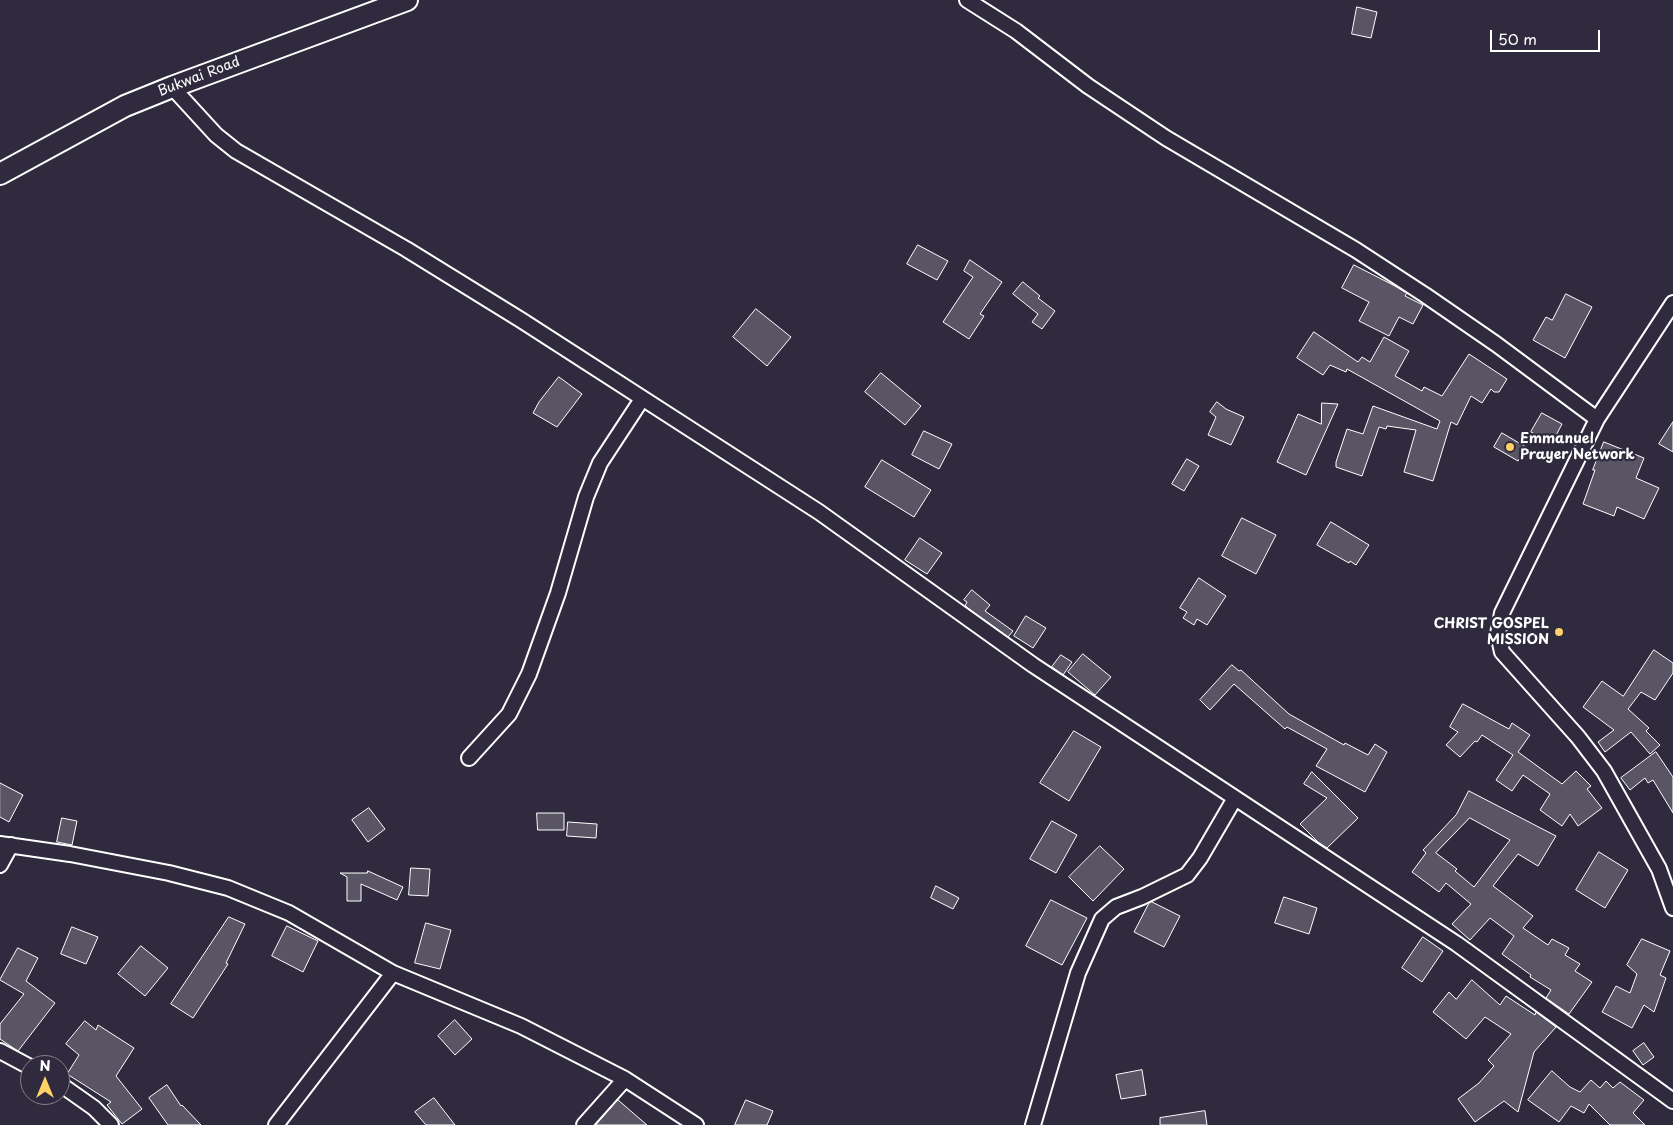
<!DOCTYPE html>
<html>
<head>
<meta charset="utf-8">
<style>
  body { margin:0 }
  #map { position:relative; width:1673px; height:1125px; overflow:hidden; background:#2f2a3d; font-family:"Playpen Sans",sans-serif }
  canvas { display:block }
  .north { position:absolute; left:20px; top:1055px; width:50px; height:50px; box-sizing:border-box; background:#2f2a3d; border:1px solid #827f8b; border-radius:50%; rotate:0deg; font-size:14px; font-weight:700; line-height:20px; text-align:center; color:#fff }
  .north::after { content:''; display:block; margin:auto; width:18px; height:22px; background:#ffd166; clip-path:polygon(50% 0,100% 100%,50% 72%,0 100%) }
  .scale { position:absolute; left:1490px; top:30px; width:110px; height:22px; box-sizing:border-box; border:2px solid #fff; border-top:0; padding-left:6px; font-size:15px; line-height:18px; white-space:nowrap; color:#fff; -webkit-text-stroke:4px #2f2a3d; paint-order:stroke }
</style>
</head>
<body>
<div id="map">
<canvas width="1673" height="1125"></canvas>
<div class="north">N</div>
<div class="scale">50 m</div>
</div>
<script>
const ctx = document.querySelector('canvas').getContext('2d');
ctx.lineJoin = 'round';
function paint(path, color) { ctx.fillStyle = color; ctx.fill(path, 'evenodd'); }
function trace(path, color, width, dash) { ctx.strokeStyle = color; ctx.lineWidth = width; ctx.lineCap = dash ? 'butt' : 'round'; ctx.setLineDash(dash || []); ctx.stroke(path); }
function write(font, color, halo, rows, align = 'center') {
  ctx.font = font + ' "Playpen Sans",sans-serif'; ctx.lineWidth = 4.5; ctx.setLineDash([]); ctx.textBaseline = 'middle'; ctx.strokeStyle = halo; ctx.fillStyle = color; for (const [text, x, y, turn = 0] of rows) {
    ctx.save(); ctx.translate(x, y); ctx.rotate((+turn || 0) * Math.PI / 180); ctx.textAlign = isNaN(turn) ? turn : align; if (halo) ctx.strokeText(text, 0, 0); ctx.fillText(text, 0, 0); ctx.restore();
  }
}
const building = new Path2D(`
  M1357 7 1377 12 1371 38 1352 34Z
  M918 245 948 261 937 280 907 264Z
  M970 260 1002 282 980 314 984 316 969 339 943 322 973 277 964 271Z
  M1354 265 1393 285 1407 293 1405 296 1423 305 1413 324 1399 317 1389 336 1359 321 1369 302 1342 288Z
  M1023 282 1040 296 1038 298 1055 311 1042 329 1032 322 1038 314 1013 294Z
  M1566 294 1592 307 1565 358 1533 340 1546 317 1552 320Z
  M756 309 791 337 767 366 733 337Z
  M1314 332 1358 362 1362 357 1370 362 1384 337 1409 351 1395 376 1422 391 1424 387 1442 396 1469 354 1507 379 1499 392H1494L1491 389 1482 403 1471 396 1457 425 1451 422 1433 481 1404 472 1416 430 1387 426 1386 429 1379 427 1362 476 1336 467V462L1347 429 1363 434 1373 406 1437 429 1440 421 1347 369 1346 372 1330 365 1323 375 1297 358Z
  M881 373 921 406 905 425 865 392Z
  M559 377 582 394 557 427 533 413 539 402Z
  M1217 402 1226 409 1244 417 1231 445 1208 435 1216 417 1210 412Z
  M1322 403 1338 404 1306 475 1277 462 1298 414 1321 424Z
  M1542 413 1562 424 1552 443 1531 432Z
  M1673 422V452L1659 444Z
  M924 431 952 444 939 469 912 455Z
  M1502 433 1526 447 1518 461 1494 447Z
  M1604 442 1644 458 1636 478 1659 488 1644 519 1617 507 1614 516 1583 504 1595 470H1593Z
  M1187 459 1199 466 1184 491 1172 484Z
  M882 460 931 490 914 517 865 487Z
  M1242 518 1276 535 1256 574 1222 556Z
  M1331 522 1369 545 1356 565 1350 561 1349 563 1317 545Z
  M920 538 942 553 927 574 905 560Z
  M1199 578 1226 596 1207 625 1197 619 1194 625 1183 618 1187 612 1180 608Z
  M972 590 990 605 985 611 1013 631 1008 637 965 606 967 602 964 600Z
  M1026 616 1046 628 1033 648 1014 636Z
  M1654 650 1673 663V673L1655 700 1641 692 1628 709 1649 728 1646 731 1660 745 1650 754 1631 732 1605 752 1598 742 1614 730 1583 707 1602 681 1623 696Z
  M1083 654 1111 677 1095 695 1068 672Z
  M1061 655 1072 662 1063 675 1052 667Z
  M1232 665 1239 671 1241 670 1289 714 1344 745 1345 743 1368 755 1375 744 1387 752 1365 792 1316 766 1327 749 1287 727 1285 729 1234 684 1210 710 1200 700Z
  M1463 704 1509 729 1512 723 1530 735 1518 752 1562 784 1576 771 1591 786 1587 789 1602 808 1578 826 1570 814 1562 826 1540 810 1550 794 1523 775 1512 791 1496 780 1513 755 1482 735 1477 742 1475 741 1460 757 1446 745 1458 732 1450 727Z
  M1074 731 1101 747 1069 801 1040 783Z
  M1656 752 1673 777V813L1653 780 1648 783 1645 778 1630 790 1621 778Z
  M1312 772 1358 818 1327 848 1318 842 1300 824 1327 798 1304 784Z
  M0 783 23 795 9 822 0 817Z
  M1469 791 1556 836 1538 866 1518 854 1493 886 1533 916 1523 928 1548 945 1552 939 1569 948 1565 955 1580 964 1575 971 1592 982 1569 1014 1546 998 1551 990 1530 977 1531 975 1502 954 1514 936 1490 918 1470 940 1452 924 1471 904 1446 883 1439 892 1412 872 1426 853 1423 850 1456 815ZM1470 818 1510 840 1474 887 1455 871 1457 869 1436 853Z
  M369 808 385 829 368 842 352 820Z
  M537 813H564V830H538Z
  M62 818 77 821 72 845 57 842Z
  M1052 821 1077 835 1056 873 1030 859Z
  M568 822 597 824 596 838 567 836Z
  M1100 846 1124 869 1093 901 1069 877Z
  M1599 852 1628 870 1605 908 1576 890Z
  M411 868 430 869 428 896 409 895Z
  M368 871 403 887 397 900 361 884V901H347V877L340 873H367Z
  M936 886 959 898 953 909 931 898Z
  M1284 897 1317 908 1309 934 1275 923Z
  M1051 900 1087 918 1062 965 1026 946Z
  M1152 902 1180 916 1164 947 1134 932 1149 903Z
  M229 917 245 924 226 963 228 964 193 1018 171 1004Z
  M426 923 451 930 440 969 415 963Z
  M287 926 318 941 303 972 272 956Z
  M72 927 98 937 86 964 61 954Z
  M1423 937 1443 951 1422 982 1402 968Z
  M1642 939 1670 951 1660 975 1666 978 1654 1012 1644 1005 1632 1028 1602 1012 1616 986 1630 993 1637 974 1627 965Z
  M141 946 168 968 145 996 118 974Z
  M18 948 38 958 26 981 55 1003 18 1051 0 1039V1024L24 994 0 980Z
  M1472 980 1500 1005 1506 996 1535 1015 1536 1012 1556 1027 1534 1052 1518 1112 1504 1101 1475 1122 1458 1099 1479 1083 1494 1066 1488 1060 1511 1034 1485 1017 1466 1039 1433 1012 1449 992 1456 999Z
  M455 1020 472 1039 455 1055 438 1036Z
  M85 1021 96 1030 98 1025 134 1048 116 1076 142 1109 122 1124 107 1105 111 1102 67 1074 79 1055 66 1044Z
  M1644 1043 1654 1057 1643 1065 1633 1051Z
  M1142 1070 1146 1095 1121 1099 1116 1075Z
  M1552 1071 1570 1087 1580 1092 1591 1080 1600 1088 1606 1081 1613 1088 1620 1082 1644 1100 1633 1113 1645 1125H1610L1589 1104 1584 1113 1571 1106 1559 1122 1528 1100Z
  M167 1085 181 1106 182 1105 201 1125H168L149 1098Z
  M434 1098 455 1125H426L415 1112Z
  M618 1100 647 1125H596Z
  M746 1100 773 1111 767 1125H735Z
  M1205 1111 1207 1125H1160V1118Z`);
paint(building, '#595564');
trace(building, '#fff', 1);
const street = new Path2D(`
  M967 0 1016 31 1088 86 1166 138 1356 250 1425 295 1496 344 1597 419
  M172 87 216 135 236 151 406 249 521 320 819 512 1033 665 1457 944 1673 1101
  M1673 303 1597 419 1502 613 1498 634 1502 652 1578 737 1604 771 1659 869 1673 908
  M469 758 509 714 529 674 558 593 586 497 600 463 642 399
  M0 844 70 854 169 873 228 888 289 913 393 973 276 1125
  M0 865 11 845
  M393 973 521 1026 625 1079 696 1125
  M0 1051 30 1067
  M60 1084 94 1108 111 1125
  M584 1125 625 1079
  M1033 1125 1078 973 1102 919 1116 907 1142 897 1187 875 1200 858 1235 798`);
const secondary = new Path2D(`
  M0 174 125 106 172 87 407 0`);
trace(street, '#fff', 18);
trace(secondary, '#fff', 24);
trace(street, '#2f2a3d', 14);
trace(secondary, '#2f2a3d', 20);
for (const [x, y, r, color] of [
  [1510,447,5,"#ffd166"],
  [1559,632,5,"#ffd166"]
]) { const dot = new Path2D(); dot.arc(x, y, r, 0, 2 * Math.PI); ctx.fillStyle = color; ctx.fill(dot); trace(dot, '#2f2a3d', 2); }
write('14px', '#fff', '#2f2a3d', [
  ["Bukwai Road",199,77,-21]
]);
write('bold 14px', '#fff', '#2f2a3d', [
  ["Emmanuel",1520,439],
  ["Prayer Network",1520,455],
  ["CHRIST GOSPEL",1549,624,"right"],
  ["MISSION",1549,640,"right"]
], 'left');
</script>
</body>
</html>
